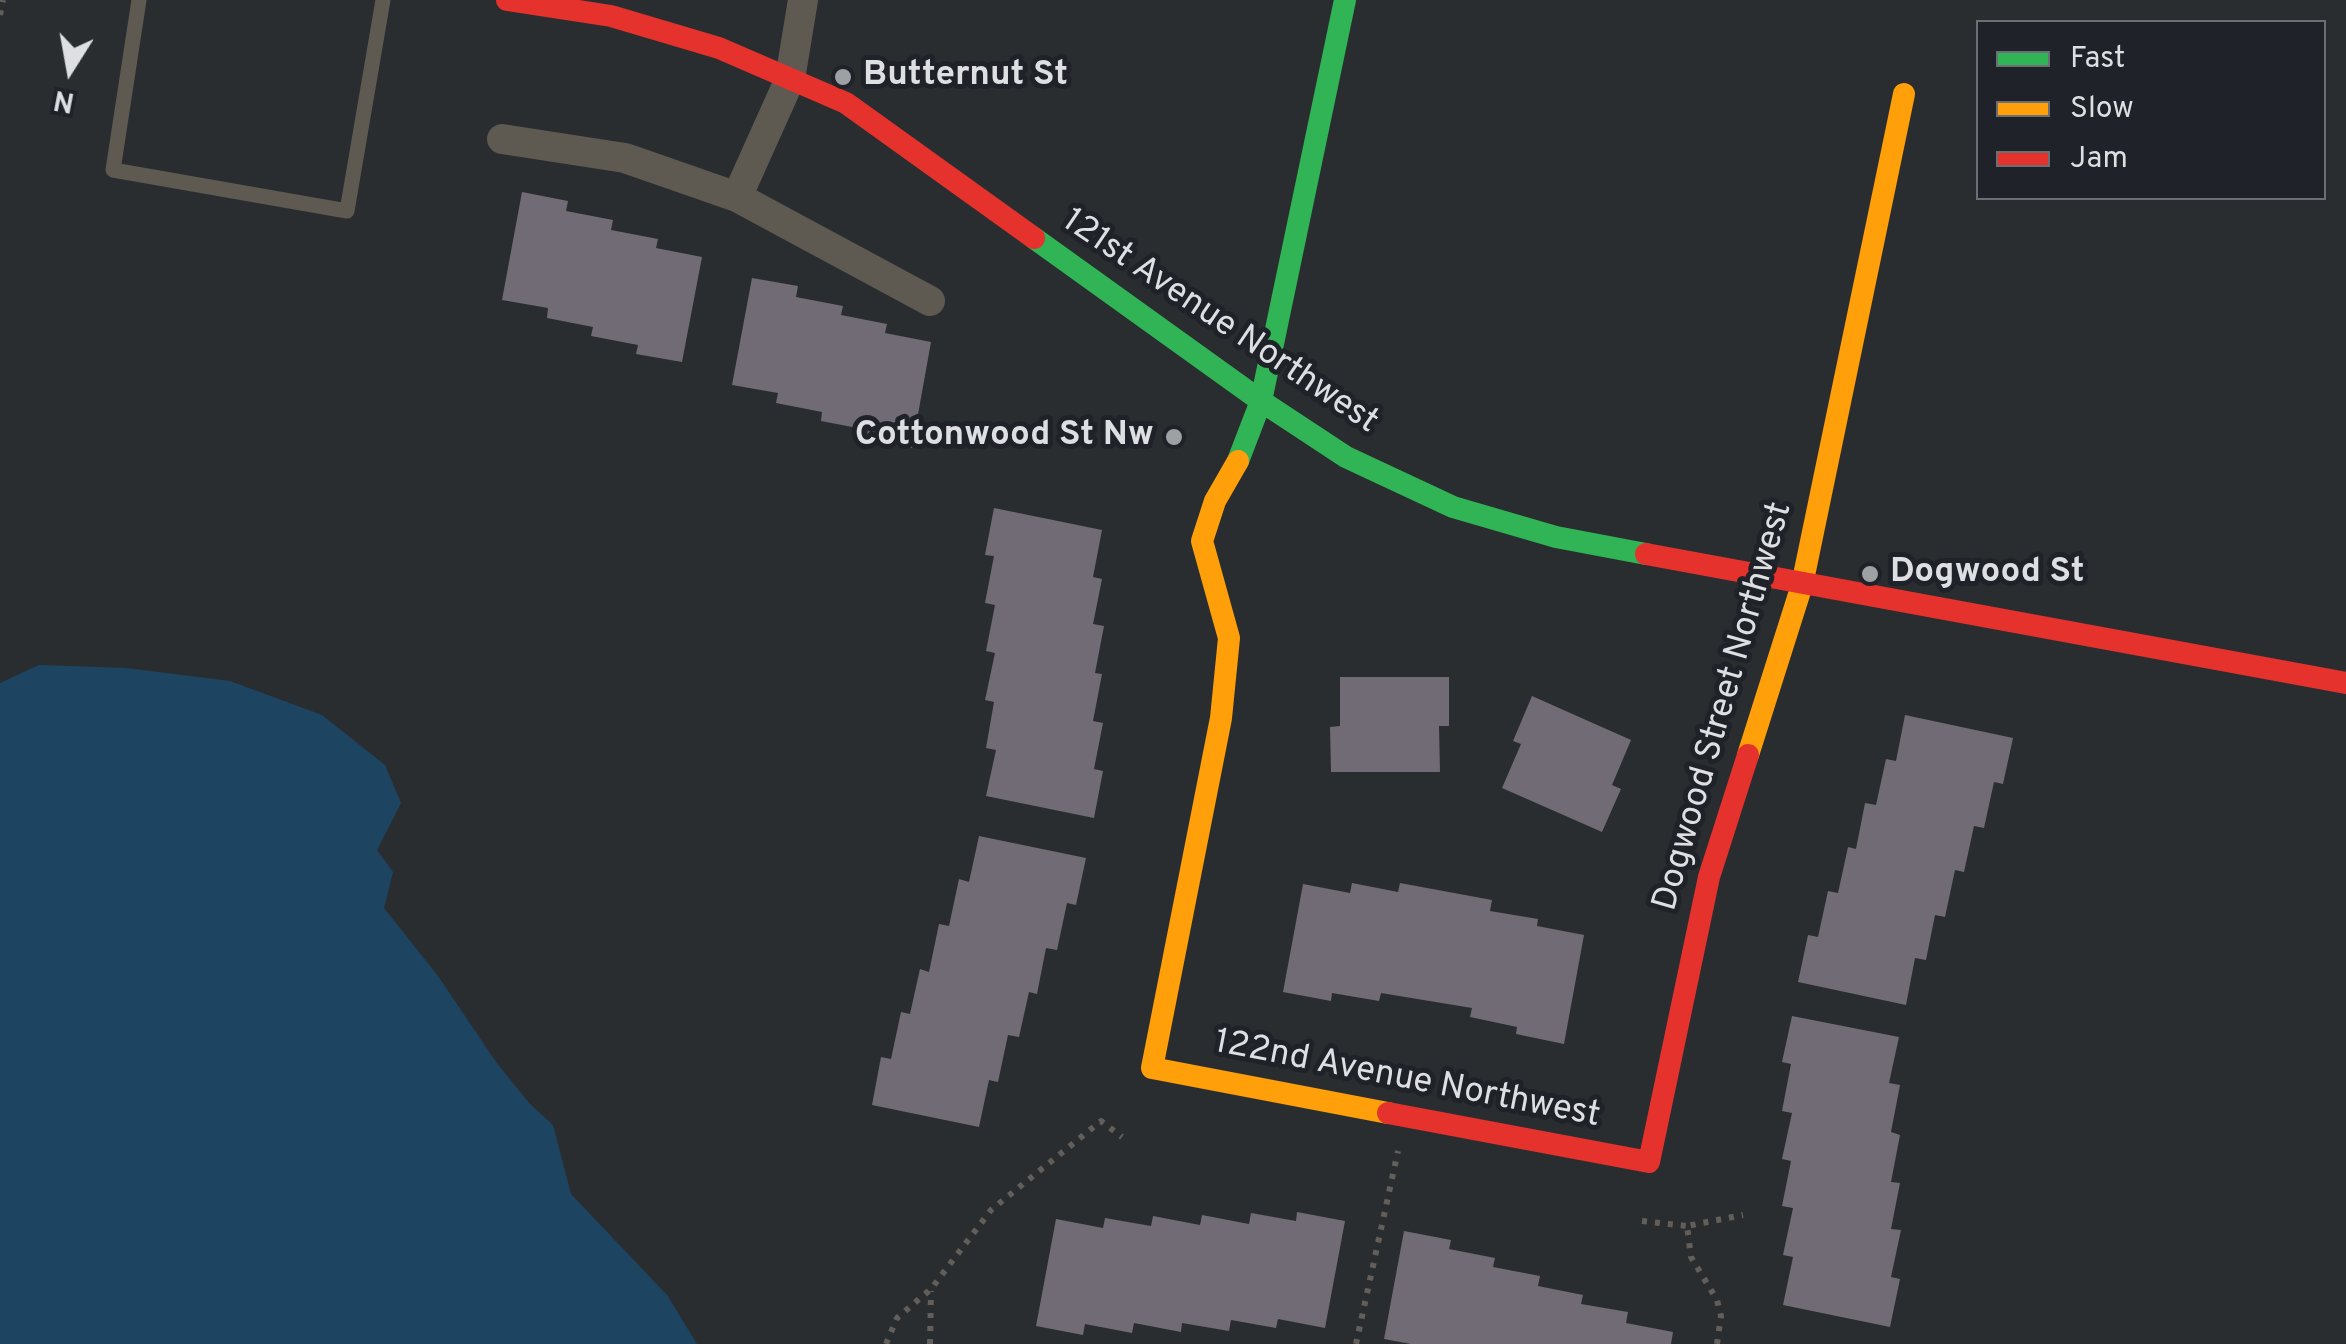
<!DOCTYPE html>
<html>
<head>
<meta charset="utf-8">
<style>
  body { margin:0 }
  #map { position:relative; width:2346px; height:1344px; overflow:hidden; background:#2a2d30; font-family:Overpass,sans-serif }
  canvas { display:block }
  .legend { position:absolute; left:1976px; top:20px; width:350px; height:180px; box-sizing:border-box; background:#1f2228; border:2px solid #6b6e73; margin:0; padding:12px 18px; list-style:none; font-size:30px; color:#dddfe3 }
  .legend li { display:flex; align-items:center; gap:20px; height:50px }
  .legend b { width:50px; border:2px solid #6b6e73 }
  .north { position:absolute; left:20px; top:20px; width:100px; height:100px; -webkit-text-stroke:8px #1f2228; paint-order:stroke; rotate:191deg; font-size:28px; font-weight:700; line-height:40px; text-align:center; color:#dddfe3 }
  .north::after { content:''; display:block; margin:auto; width:35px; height:45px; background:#dddfe3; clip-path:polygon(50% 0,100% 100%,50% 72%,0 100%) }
</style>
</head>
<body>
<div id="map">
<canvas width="2346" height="1344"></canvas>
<ul class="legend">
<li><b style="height:12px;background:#30b455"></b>Fast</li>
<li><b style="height:12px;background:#ff9f0a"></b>Slow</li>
<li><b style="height:12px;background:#e5322d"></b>Jam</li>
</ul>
<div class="north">N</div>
</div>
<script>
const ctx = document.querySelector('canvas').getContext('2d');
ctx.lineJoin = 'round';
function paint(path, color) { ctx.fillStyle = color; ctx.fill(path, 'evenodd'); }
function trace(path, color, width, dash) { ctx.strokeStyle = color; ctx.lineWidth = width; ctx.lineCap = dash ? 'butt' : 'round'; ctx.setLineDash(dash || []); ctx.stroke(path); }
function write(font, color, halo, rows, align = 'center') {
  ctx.font = font + ' Overpass,sans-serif'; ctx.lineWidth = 10; ctx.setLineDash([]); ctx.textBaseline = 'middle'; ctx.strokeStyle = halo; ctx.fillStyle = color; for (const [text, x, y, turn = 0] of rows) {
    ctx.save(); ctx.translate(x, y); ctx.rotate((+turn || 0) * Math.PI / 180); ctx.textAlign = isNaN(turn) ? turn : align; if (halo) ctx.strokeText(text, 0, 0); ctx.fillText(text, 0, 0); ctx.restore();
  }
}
paint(new Path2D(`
  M39 665 126 668 230 681 322 715 385 765 401 803 377 850 393 872 384 908 438 976 496 1062 529 1103 553 1125 571 1194 667 1295 697 1344H0V683Z`), '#1d4562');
paint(new Path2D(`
  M522 192 568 201 566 211 613 220 611 230 658 239 656 248 702 257 682 362 636 354 638 345 591 336 593 327 547 318 548 308 502 300Z
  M752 278 798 286 796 297 843 306 841 315 887 324 885 333 931 342 912 448 866 440 868 430 821 421 822 412 776 403 778 393 732 385Z
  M994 508 1102 530 1093 577 1102 579 1093 624 1104 626 1095 673 1102 674 1093 721 1103 723 1094 769 1103 771 1094 818 986 796 996 750 986 748 994 702 985 700 995 653 986 651 995 605 985 603 994 556 985 555Z
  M1340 677H1449V726H1439L1440 772H1331L1330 727 1340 726Z
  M1532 696 1631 740 1612 785 1621 789 1602 832 1502 788 1521 744 1513 741Z
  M1905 715 2013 738 2003 784 1994 782 1984 828 1974 826 1964 872 1955 870 1945 917 1935 915 1926 960 1915 958 1906 1005 1798 982 1808 935 1818 937 1828 891 1838 893 1848 847 1856 849 1865 803 1876 805 1886 759 1896 761Z
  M979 836 1086 858 1076 905 1067 903 1057 950 1046 948 1037 994 1029 992 1019 1037 1008 1035 998 1082 989 1080 979 1127 872 1105 881 1057 891 1059 901 1012 910 1014 920 969 929 972 939 924 949 926 959 879 969 882Z
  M1352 883 1398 892 1400 883 1492 900 1490 911 1538 919 1537 926 1584 935 1564 1044 1516 1034 1517 1027 1470 1017 1472 1008 1381 993 1379 1001 1332 993 1331 1001 1283 992 1303 884 1350 893Z
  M1792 1016 1899 1037 1889 1083 1900 1085 1891 1132 1900 1135 1891 1182 1900 1183 1891 1229 1901 1230 1891 1277 1900 1279 1890 1327 1783 1305 1793 1257 1783 1255 1793 1208 1782 1206 1791 1161 1782 1159 1792 1113 1782 1111 1791 1064 1782 1062Z
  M1297 1212 1345 1221 1325 1328 1278 1319 1276 1328 1231 1320 1229 1331 1182 1323 1181 1332 1134 1323 1132 1333 1085 1324 1083 1335 1036 1326 1056 1219 1103 1228 1105 1218 1151 1226 1153 1216 1200 1225 1202 1215 1249 1224 1251 1213 1296 1221Z
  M1404 1231 1451 1240 1449 1249 1495 1258 1493 1267 1540 1276 1538 1286 1583 1295 1581 1304 1628 1312 1626 1323 1673 1332 1671 1344H1411L1384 1339Z`), '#706b75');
trace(new Path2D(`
  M0 15 3 0
  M1642 1221 1687 1226
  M886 1344 897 1318 931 1289 991 1210 1101 1121 1122 1137
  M930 1344 931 1291
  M1356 1344 1398 1151
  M1717 1344 1721 1316 1717 1300 1691 1257 1687 1226 1743 1215`), '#625f5a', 6, [5, 8]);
trace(new Path2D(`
  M139 0 113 170 347 211 383 0`), '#5f5a51', 15);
trace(new Path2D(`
  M502 139 625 158 737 197 930 301
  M737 197 790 79 803 0`), '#5f5a51', 30);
trace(new Path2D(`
  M1034 238 1261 401 1346 457 1453 507 1556 537 1646 554
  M1238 461 1261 401 1345 0`), '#30b455', 22);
trace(new Path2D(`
  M1238 461 1215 501 1202 541 1229 638 1221 718 1152 1068 1388 1113
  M1748 755 1802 585 1904 94`), '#ff9f0a', 22);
trace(new Path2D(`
  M507 0 611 16 719 48 846 103 1034 238
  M1646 554 2346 683
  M1388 1113 1649 1162 1709 877 1748 755`), '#e5322d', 22);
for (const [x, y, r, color] of [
  [843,77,10,"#9ea1a4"],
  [1174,437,10,"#9ea1a4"],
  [1870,574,10,"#9ea1a4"]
]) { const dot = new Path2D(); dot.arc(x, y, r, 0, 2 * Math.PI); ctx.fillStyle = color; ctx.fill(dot); trace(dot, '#1f2228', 4); }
write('bold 35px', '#dddfe3', '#1f2228', [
  ["Butternut St",863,77],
  ["Cottonwood St Nw",1154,437,"right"],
  ["Dogwood St",1890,574]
], 'left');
write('35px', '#dddfe3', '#1f2228', [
  ["121st Avenue Northwest",1219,323,34],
  ["Dogwood Street Northwest",1725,707,-74],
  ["122nd Avenue Northwest",1407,1081,11]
]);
</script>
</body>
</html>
